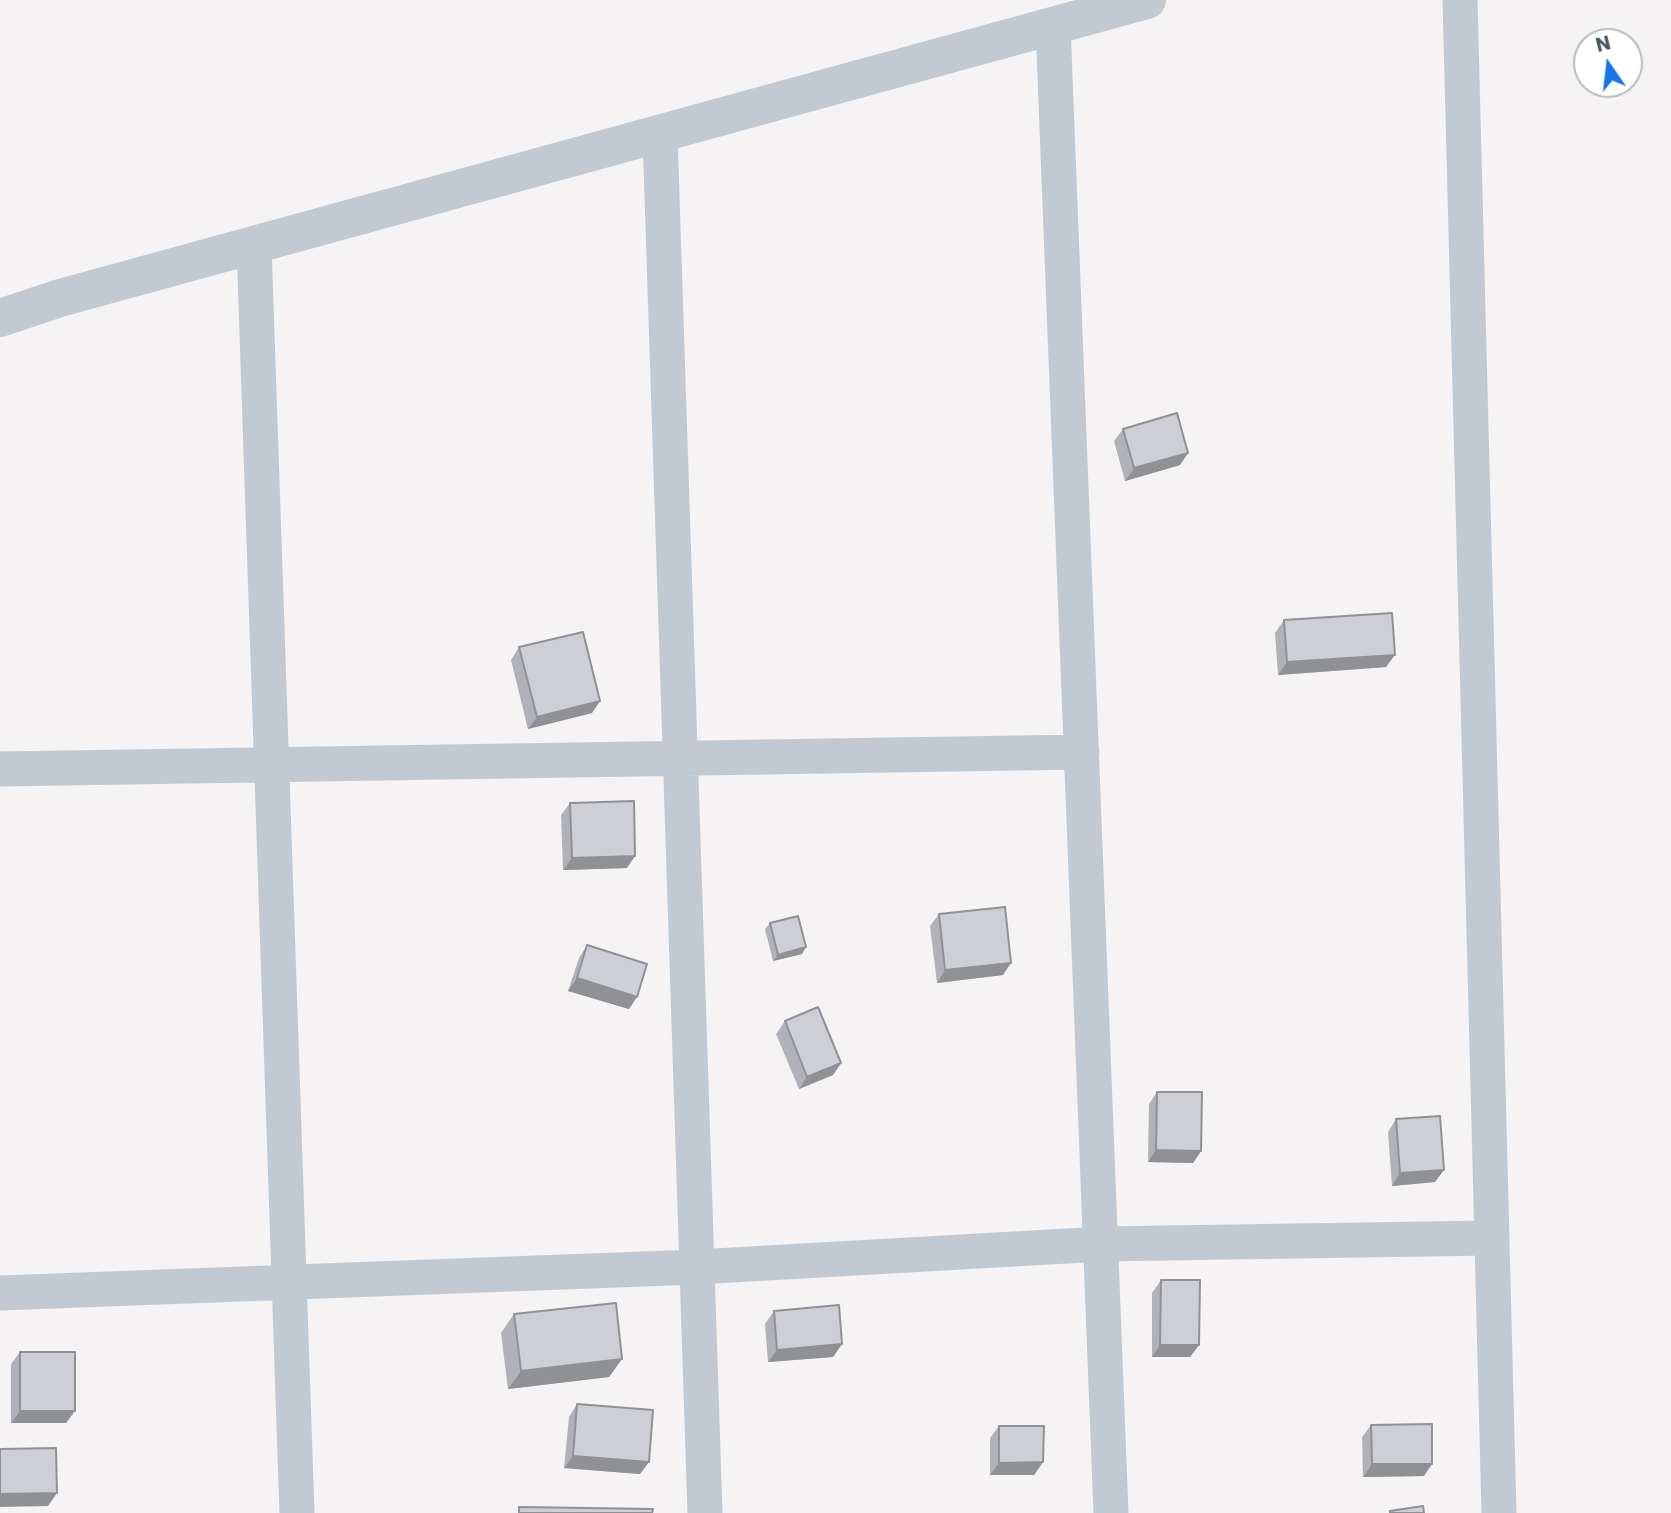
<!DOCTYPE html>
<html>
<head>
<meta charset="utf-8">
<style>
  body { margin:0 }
  #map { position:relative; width:1671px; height:1513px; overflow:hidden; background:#f5f3f3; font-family:Poppins,sans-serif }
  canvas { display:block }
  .north { position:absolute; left:1573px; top:28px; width:70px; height:70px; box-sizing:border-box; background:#fff; border:2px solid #b7bbc0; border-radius:50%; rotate:346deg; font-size:19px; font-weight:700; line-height:28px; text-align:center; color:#4a5661 }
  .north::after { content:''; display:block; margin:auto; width:24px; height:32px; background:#1a73e8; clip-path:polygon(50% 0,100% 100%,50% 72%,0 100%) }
</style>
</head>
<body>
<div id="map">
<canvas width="1671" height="1513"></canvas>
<div class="north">N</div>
</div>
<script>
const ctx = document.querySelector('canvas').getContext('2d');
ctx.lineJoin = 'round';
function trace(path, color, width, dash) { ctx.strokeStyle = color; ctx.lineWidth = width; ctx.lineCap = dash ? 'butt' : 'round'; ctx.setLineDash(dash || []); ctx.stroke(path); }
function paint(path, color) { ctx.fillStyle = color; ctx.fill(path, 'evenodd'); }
trace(new Path2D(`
  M1460 0 1499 1513
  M1053 25 1111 1513
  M660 135 705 1513
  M254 245 297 1513
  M0 769 1082 752
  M0 1293 697 1267 1102 1244 1490 1238`), '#c1cad2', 35);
trace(new Path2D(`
  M0 318 60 298 1147 0`), '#c1cad2', 38);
paint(new Path2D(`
  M1123 429 1188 453 1180 465 1125 481 1114 441Z
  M1284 620 1386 667 1278 675 1275 633Z
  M519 647 592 713 528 729 511 660Z
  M570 803 627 868 563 870 561 815Z
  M939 914 1003 975 937 983 930 926Z
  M770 923 802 954 773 961 765 929Z
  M587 945 629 1009 568 991 579 958Z
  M785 1021 841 1063 833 1075 799 1089 776 1034Z
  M1157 1092 1201 1151 1193 1163 1148 1162 1149 1104Z
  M1396 1119 1435 1182 1392 1186 1388 1132Z
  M1161 1280 1199 1345 1190 1357H1152V1293Z
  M774 1311 842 1344 833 1357 768 1362 765 1324Z
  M514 1314 622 1359 609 1377 508 1389 501 1333Z
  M20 1352 66 1423H11V1364Z
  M577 1404 649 1462 640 1474 564 1468 569 1417Z
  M1371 1425 1424 1476 1363 1477 1362 1437Z
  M999 1426 1043 1462 1034 1475H990V1438Z`), '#b0b2b7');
paint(new Path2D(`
  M1188 453 1180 465 1125 481 1134 468Z
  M1395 655 1386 667 1278 675 1287 662Z
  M600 701 592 713 528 729 537 717Z
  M635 856 627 868 563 870 572 858Z
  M806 947 802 954 773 961 778 955Z
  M1011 963 1003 975 937 983 945 970Z
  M577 978 637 997 629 1009 568 991Z
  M841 1063 833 1075 799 1089 807 1077Z
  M1156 1150 1201 1151 1193 1163 1148 1162Z
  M1444 1170 1435 1182 1392 1186 1400 1173Z
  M842 1344 833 1357 768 1362 777 1350Z
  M1160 1345H1199L1190 1357H1152Z
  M622 1359 609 1377 508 1389 521 1371Z
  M20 1411H75L66 1423H11Z
  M573 1456 649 1462 640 1474 564 1468Z
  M1043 1462 1034 1475H990L999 1463Z
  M1372 1464H1432L1424 1476 1363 1477Z
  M57 1493 48 1506 0 1507V1494Z`), '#909195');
const building = new Path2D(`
  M1177 413 1188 453 1134 468 1123 429Z
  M1392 613 1395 655 1287 662 1284 620Z
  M583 632 600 701 537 717 519 647Z
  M634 801 635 856 572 858 570 803Z
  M1005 907 1011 963 945 970 939 914Z
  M798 916 806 947 778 955 770 923Z
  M587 945 647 964 637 997 577 978Z
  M818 1007 841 1063 807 1077 785 1021Z
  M1157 1092H1202L1201 1151 1156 1150Z
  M1440 1116 1444 1170 1400 1173 1396 1119Z
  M1161 1280H1200L1199 1345H1160Z
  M616 1303 622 1359 521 1371 514 1314Z
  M839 1305 842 1344 777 1350 774 1311Z
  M20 1352H75V1411H20Z
  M577 1404 653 1410 649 1462 573 1456Z
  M1432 1424V1464H1372L1371 1425Z
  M999 1426H1044L1043 1462 999 1463Z
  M56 1448 57 1493 0 1494V1449Z
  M1423 1506 1424 1513H1390V1511Z
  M519 1507 653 1509 652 1513H519Z`);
paint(building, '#cdcfd5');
trace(building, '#909195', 2);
</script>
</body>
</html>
